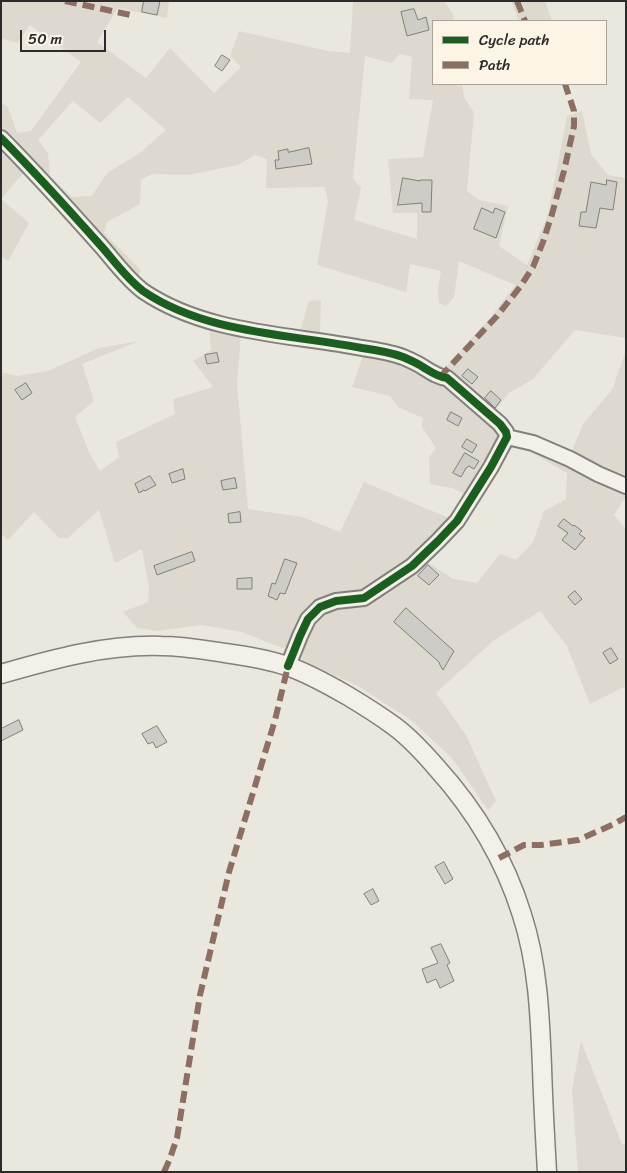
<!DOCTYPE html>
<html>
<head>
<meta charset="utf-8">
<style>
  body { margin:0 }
  #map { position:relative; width:627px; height:1173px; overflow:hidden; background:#eae7df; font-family:Sriracha,sans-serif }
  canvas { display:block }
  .frame { position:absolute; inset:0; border:2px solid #2b2b2b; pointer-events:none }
  .legend { position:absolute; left:432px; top:20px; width:175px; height:65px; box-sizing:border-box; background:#fcf5e5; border:1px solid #a8a49b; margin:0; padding:6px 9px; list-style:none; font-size:15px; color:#2b2b2b }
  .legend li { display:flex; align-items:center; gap:10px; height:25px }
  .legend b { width:25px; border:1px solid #a8a49b }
  .scale { position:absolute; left:20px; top:30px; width:86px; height:22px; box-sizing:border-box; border:2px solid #2b2b2b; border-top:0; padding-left:6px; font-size:15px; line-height:18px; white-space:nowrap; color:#2b2b2b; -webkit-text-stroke:4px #fcf5e5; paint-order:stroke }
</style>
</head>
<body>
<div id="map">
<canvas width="627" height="1173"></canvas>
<div class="frame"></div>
<ul class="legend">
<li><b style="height:6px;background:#1b5e20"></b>Cycle path</li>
<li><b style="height:6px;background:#8d6e63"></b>Path</li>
</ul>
<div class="scale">50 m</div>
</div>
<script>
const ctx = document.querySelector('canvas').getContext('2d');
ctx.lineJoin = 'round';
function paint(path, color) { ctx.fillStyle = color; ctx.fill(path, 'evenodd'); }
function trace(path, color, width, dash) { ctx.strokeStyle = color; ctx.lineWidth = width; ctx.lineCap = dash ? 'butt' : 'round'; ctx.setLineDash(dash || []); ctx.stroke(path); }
paint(new Path2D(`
  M1 1H169L167 18 118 8 97 42 146 78 170 48 214 93 241 67 230 56 239 31 328 51 350 53 353 1H444L453 14 454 21H433V84H462L464 97 474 113 467 191 479 200 508 206 499 246 527 265 548 214 567 116 582 111 591 154 608 175 626 178V338L575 330 533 379 509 393 494 412 443 370 490 318 515 285 459 261 454 297 446 306 439 303 438 290 441 271 410 264 406 292 317 265 328 201 325 187 266 188 267 159 255 155 238 165 188 175 152 174 141 180 140 204 107 222 104 233 141 270 137 279 1 132V102L8 107 17 133 31 131 81 62 30 25 17 43 1 38ZM400 54 412 57 409 99 433 100 423 157 388 159 393 213H417V239L354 220 361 188 353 178 365 56 391 63ZM128 97 166 130 140 153 107 173 92 196 72 197 50 176 48 153 38 140 73 101 100 123Z
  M511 1H545L552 21H519Z
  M1 146 25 171 1 199Z
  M1 199 29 223 8 261 1 256Z
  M321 300 320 332 301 329 309 301Z
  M209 325 241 335 237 383 248 509 302 517 340 532 364 482 451 519 403 566 365 592 326 597 311 607 300 619 290 646 282 648 242 632 201 625 158 631 137 628 123 612 148 602 149 587 142 549 115 563 99 510 68 538H59L34 512 8 540 1 534V372L17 376 48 371 99 348 139 341 82 364 94 401 75 417 89 452 100 471 119 457 116 442 175 414 173 399 213 387 193 361 211 350Z
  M626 350V496L614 515 626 529V686L590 704 567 646 540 611 493 641 436 693 466 735 496 801 488 810 452 758 412 721 360 687 302 660 305 641 314 623 331 608 424 560 453 579 477 583 500 554 516 560 533 542 544 511 566 499 567 473 520 446 519 430 572 451 583 424 612 390Z
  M365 351 404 362 447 385 500 430 501 439 468 495 452 488 430 484 429 457 436 448 422 427 423 418 398 407 390 396 352 387Z
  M581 1041 622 1144H626V1172H578L572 1090Z`), '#ddd9ce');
const building = new Path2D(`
  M144 1H160L157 15 142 12Z
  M414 9 418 20 426 17 429 30 407 36 401 12Z
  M222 55 230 60 222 71 215 66Z
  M309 148 312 164 276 169 275 160H279L278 151 288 149V152Z
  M403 178 420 181V180H432L431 212H422V203L398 205Z
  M607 180 617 182 613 210 600 208 596 228 579 226 581 212H586L591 182 606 185Z
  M482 208 493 213 495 208 505 212 496 238 474 229Z
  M217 353 219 362 207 364 205 355Z
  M468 369 478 377 472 384 462 376Z
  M26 383 32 393 22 400 15 390Z
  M491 391 501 400 495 408 485 398Z
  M451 412 462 418 458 426 447 420Z
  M467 439 477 445 472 453 462 447Z
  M465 453 479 461 474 469 469 466 466 468 461 477 453 473Z
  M183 469 185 479 172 483 169 474Z
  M150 476 156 485 145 491 144 490 139 493 135 484Z
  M235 478 237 488 223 490 221 481Z
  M240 512 241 522 229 523 228 514Z
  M564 519 573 526 574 525 582 531 579 534 585 538 575 550 562 540 568 533 558 526Z
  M192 552 195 561 157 575 154 566Z
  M285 559 297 563 285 594 280 593 277 600 268 596 272 583 275 584Z
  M428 565 439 575 429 585 418 576Z
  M252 578V589H237V579Z
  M575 591 582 599 575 605 568 597Z
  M406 608 454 651 443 670 440 665 439 662 394 622Z
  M611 648 618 659 610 664 603 653Z
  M19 720 23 730 1 741V729Z
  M157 726 167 742 156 748 153 742 148 744 142 734Z
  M444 862 453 879 445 884 435 867Z
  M373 889 379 901 371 905 364 894Z
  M441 944 450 963 447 965 454 981 440 988 436 979 427 983 422 969 438 963 431 948Z`);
paint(building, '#ceccc6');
trace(building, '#81807c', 1);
const minor = new Path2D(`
  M1 138C36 173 69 210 102 247 115 262 127 279 143 291 206 334 290 334 362 348 376 350 390 352 403 357 410 360 417 363 423 367 431 372 438 377 447 378L500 424 506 432 507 437 491 467 457 521 438 541 412 566 364 598 336 601 320 607 308 619 300 636 288 666
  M507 437 533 443 570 459 598 474 626 486`);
const major = new Path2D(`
  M1 674C53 659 107 644 162 646 183 646 204 650 225 653 246 656 267 659 287 666 308 673 329 685 348 696 363 705 379 715 394 726 409 737 423 752 436 767 474 809 505 860 522 915 538 964 540 1016 542 1067 543 1102 545 1137 547 1172`);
trace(minor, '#81807c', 18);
trace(major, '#81807c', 21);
trace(minor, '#f3f0ea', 14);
trace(major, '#f3f0ea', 18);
trace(new Path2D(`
  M65 1 131 15
  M517 1 525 21
  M440 377 497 316 520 287 533 267 543 242 552 214 564 171 574 126V111L565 84
  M499 858 524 845H541L578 840 614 824 626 817
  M164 1172 169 1161 177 1138 200 995 229 872 275 720 288 666`), '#8d6e63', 6, [12, 6]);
trace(new Path2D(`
  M1 138C36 173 69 210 102 247 115 262 127 279 143 291 206 334 290 334 362 348 376 350 390 352 403 357 410 360 417 363 423 367 431 372 438 377 447 378L500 424 506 432 507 437 491 467 457 521 438 541 412 566 364 598 336 601 320 607 308 619 300 636 288 666`), '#1b5e20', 8);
</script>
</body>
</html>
